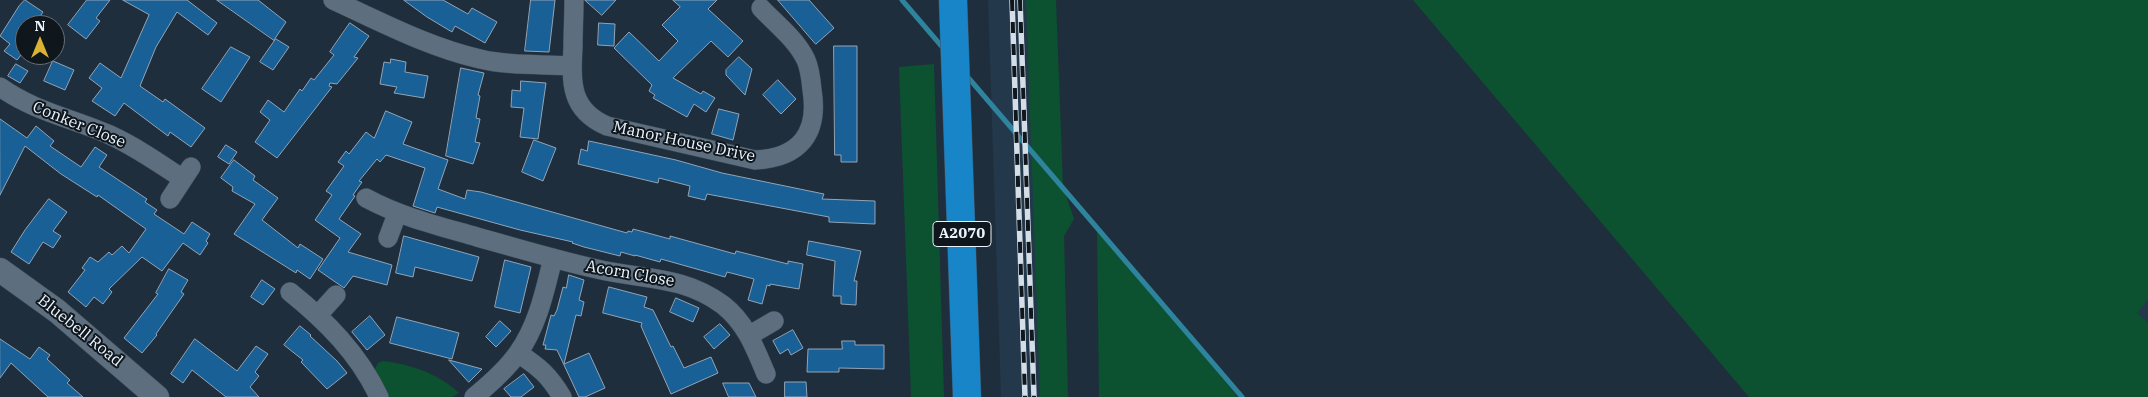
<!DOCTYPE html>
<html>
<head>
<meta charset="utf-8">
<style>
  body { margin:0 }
  #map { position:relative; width:2148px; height:397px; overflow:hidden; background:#1f2e3c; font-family:"IBM Plex Serif",serif }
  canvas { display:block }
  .north { position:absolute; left:15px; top:15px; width:50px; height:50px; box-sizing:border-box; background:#0f161c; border:1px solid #676f76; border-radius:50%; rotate:0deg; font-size:14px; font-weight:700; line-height:20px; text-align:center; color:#eaf4fe }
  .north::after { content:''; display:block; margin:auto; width:18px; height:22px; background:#dcb233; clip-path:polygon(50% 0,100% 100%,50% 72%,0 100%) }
</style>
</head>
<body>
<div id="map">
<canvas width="2148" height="397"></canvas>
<div class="north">N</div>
</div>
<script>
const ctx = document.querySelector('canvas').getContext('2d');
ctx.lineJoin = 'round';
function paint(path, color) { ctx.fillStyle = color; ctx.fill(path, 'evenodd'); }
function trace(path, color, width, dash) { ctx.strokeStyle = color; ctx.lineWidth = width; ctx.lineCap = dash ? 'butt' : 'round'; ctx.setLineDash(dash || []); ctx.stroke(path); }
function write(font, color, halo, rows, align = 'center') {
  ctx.font = font + ' "IBM Plex Serif",serif'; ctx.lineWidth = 4; ctx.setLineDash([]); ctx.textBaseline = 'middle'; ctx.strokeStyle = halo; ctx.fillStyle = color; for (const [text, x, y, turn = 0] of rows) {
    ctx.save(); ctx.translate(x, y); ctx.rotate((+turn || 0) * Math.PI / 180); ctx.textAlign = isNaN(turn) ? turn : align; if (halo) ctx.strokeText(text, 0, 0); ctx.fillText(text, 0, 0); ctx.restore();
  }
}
paint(new Path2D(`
  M988 0H1050L1060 397H1001Z
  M2148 284V324L2137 313Z`), '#23384b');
paint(new Path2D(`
  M1026 0H1056L1063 186 1074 219 1064 236 1068 397H1040Z
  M1413 0H2148V299L2137 313 2148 323V397H1749Z
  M934 64 944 397H911L899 67Z
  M1097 228 1224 380 1238 397H1099Z
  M383 361C410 364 439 374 459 393L452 397H387L374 371 378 363Z`), '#0c5231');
trace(new Path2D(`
  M902 0 944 49
  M966 75 1242 397`), '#2e839d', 5);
const building = new Path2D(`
  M25 0 43 12 34 25H25V50L17 60 4 51 10 44 0 36 19 6Z
  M87 0H110L96 18 100 21 86 39 68 25Z
  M123 0H187L217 23 208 35 177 12 156 47 140 86 163 102 165 99 205 128 191 147 170 132 168 136 124 103 115 116 92 101 102 88 89 78 100 63 121 78 149 15Z
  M217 0H258L286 22 274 40Z
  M404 0H443L468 14 472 8 497 22 485 43 455 26 452 32 427 17Z
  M531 0H555L549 52 525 51Z
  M585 0H616L602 15Z
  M673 0H717L708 9 743 41 728 57 711 41 673 78 701 94 703 91 715 98 706 112 694 104 687 117 653 98 655 95 649 91 652 85 614 48 629 32 659 61 678 41 662 25 680 7Z
  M778 0H809L834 28 816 44Z
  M350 23 369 36 354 57 358 58 337 84 330 83 329 86 332 87 277 158 255 142 270 120 260 112 268 100 284 112 300 89 302 91 311 78 314 80 334 55 330 52Z
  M599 23 615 24 614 46 598 45Z
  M276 39 289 47 273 70 260 62Z
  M834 46H857V162H841V155H835Z
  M231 47 250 57 221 102 202 89Z
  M739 57 752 69 745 95 726 75V70Z
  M391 59 406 62 405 72 428 76 424 98 394 93 397 87 380 84 384 62 390 63Z
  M53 61 74 70 65 90 44 81Z
  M16 64 28 71 20 83 8 76Z
  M461 68 484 73 478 95 480 96 476 118 480 119 475 142 480 143 473 164 446 156Z
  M778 80 796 99 781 114 763 95Z
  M521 81 546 83 538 139 520 137 524 108 511 107 512 90 520 91Z
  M719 109 739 114 733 140 712 134Z
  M386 111 412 122 403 144 448 160 438 189 465 199 467 190 481 192 627 233 628 231 632 232 633 229 670 239V236L735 254 736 251 788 264V261L803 264 799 289 770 284V286L767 285 762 304 748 300 754 279 727 272 725 277 661 259 660 262 635 255V256L621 252 620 256 584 247 572 243 573 242 520 230 437 207 435 213 413 206 425 168 386 155 380 162 377 159 359 181 362 182 353 195 355 196 339 219 361 234 348 252 392 265 387 285 353 276 344 288 318 270 340 238 315 220 332 195 326 191 344 166 338 162 346 151 349 154 366 132 374 138Z
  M0 119 27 138 36 126 54 141 50 146 81 167 95 147 107 155 99 167 147 199 145 202 157 210 154 214 184 234 192 222 210 234 206 241 208 243 200 255 183 243 162 271 142 257 109 289 112 292 103 304 94 297 86 307 68 292 85 270 82 268 90 257 98 262 109 252 112 255 122 246 129 253 146 229 98 195 97 197 61 174 25 146 0 195Z
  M534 140 556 148 543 181 522 172Z
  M589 141 676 160 722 173 824 194 822 199 875 201V224L829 222V217L707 194 705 200 688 196 690 186 659 178 658 183 578 164 581 149 587 151Z
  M226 145 237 152 229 164 218 157Z
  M234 160 255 176 253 180 278 198 262 220 298 248 300 244 323 259 310 279 297 270 296 273 234 234 255 204 232 191 233 187 221 178Z
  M49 199 67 212 53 231 61 236 53 248 43 242 29 264 11 252 25 230Z
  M404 236 479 257 472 281 415 267 413 277 396 273Z
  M809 241 861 251 854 281H857L856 305 841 304V296H833L835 261 807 255Z
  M505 260 531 267 520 313 495 307Z
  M169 269 188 280 181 292 184 294 156 334 157 335 142 353 124 338 158 294 156 293Z
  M569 275 584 280 579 300 584 302 581 316 576 315 564 364 589 353 605 388 585 397H579L557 350 545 349 546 345H543L551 315 554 316 557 310 563 287 566 288Z
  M262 280 275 289 263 305 251 297Z
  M609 287 647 297 644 307 653 310 671 347 673 346 684 368 711 357 718 373 671 394 641 326 642 323 603 313Z
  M676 298 699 308 693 322 670 312Z
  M370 316 385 335 367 350 352 332Z
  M397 317 459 333 452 359 390 343Z
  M500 321 511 331 496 347 486 337Z
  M720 324 730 335 714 349 704 337Z
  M300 326 311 335 310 336 337 361 347 373 327 389 301 362 303 360 284 345Z
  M793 330 803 348 791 355 788 349 780 354 773 341Z
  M0 339 30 359 39 347 50 355 47 359 70 380 67 383 83 397H48L11 363 0 378Z
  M195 339 237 371 256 346 268 354 255 372 259 376 250 387 259 397H226L192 370 183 383 171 374Z
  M842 341H855V345H884V369L839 368V372H807L808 349H842Z
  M449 360 482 369 469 382Z
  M524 374 534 387 521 397H511L504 389Z
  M785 382H806L807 397H785Z
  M723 383H749L756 397H729Z`);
paint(building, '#196096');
trace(building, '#92a4b6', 1);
const minor = new Path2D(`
  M333 0C381 22 428 47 480 59 509 66 542 64 572 66
  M574 0C574 16 573 31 573 47 571 83 570 110 607 126L755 160C800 158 819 133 812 90 811 79 810 69 806 60 796 39 776 24 761 8
  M0 87C35 112 72 118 110 135 136 147 159 163 183 179
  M366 198C401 217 439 226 477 237 517 248 556 260 597 269 643 280 682 275 723 305 746 323 755 348 766 374
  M170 199 191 167
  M388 238 397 214
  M290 292C326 321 359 354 379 397
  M318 315 336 295
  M750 335 774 321
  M518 353C539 367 549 375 562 397
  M474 397C490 384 506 370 518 353 538 325 545 290 553 258`);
const tertiary = new Path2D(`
  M0 270 57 311 157 397`);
const trunk = new Path2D(`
  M953 0 967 397`);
trace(minor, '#3e4b58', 20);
trace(tertiary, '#3e4b58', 25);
trace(trunk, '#3e4b58', 29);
trace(minor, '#5d6e7e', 19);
trace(tertiary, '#5d6e7e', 24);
trace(trunk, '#1885c8', 28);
const rail = new Path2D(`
  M1012 0 1025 397
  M1020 0 1034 397`);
trace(rail, '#d3dee8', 5.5);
trace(rail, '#0f161c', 4, [11]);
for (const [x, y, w] of [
  [962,234,58]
]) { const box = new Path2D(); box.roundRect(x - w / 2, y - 12.5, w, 25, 4); ctx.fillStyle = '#0f161c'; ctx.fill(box); trace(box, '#eaf4fe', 1); }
write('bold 15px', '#eaf4fe', null, [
  ["A2070",962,234]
]);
write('16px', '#eaf4fe', '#0f161c', [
  ["Conker Close",79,125,22],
  ["Manor House Drive",684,142,12],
  ["Acorn Close",630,274,10],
  ["Bluebell Road",80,331,39]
]);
</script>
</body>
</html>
